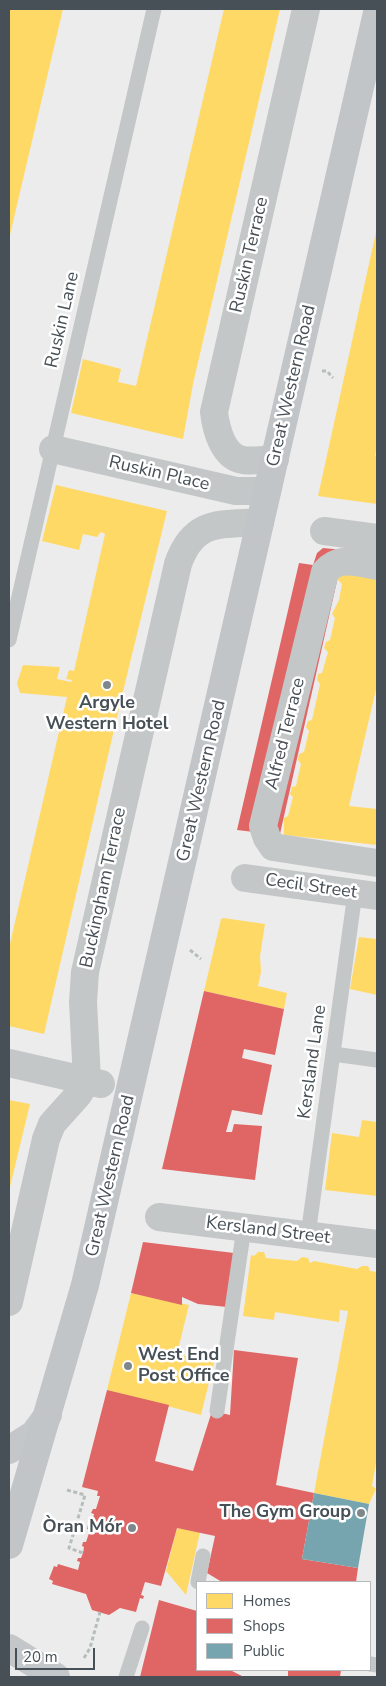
<!DOCTYPE html>
<html>
<head>
<meta charset="utf-8">
<style>
  body { margin:0 }
  #map { position:relative; width:386px; height:1686px; overflow:hidden; background:#edecec; font-family:"Nunito Sans",sans-serif }
  canvas { display:block }
  .frame { position:absolute; inset:0; border:10px solid #465056; pointer-events:none }
  .legend { position:absolute; left:196px; top:1581px; width:175px; height:90px; box-sizing:border-box; background:#fff; border:1px solid #b5b9bb; margin:0; padding:6px 9px; list-style:none; font-size:15px; color:#465056 }
  .legend li { display:flex; align-items:center; gap:10px; height:25px }
  .legend b { width:25px; border:1px solid #b5b9bb }
  .scale { position:absolute; left:15px; top:1648px; width:80px; height:22px; box-sizing:border-box; border:2px solid #465056; border-top:0; padding-left:6px; font-size:15px; line-height:18px; white-space:nowrap; color:#465056; -webkit-text-stroke:4px #fff; paint-order:stroke }
</style>
</head>
<body>
<div id="map">
<canvas width="386" height="1686"></canvas>
<div class="frame"></div>
<ul class="legend">
<li><b style="height:14px;background:#ffd966"></b>Homes</li>
<li><b style="height:14px;background:#e06666"></b>Shops</li>
<li><b style="height:14px;background:#76a5af"></b>Public</li>
</ul>
<div class="scale">20 m</div>
</div>
<script>
const ctx = document.querySelector('canvas').getContext('2d');
ctx.lineJoin = 'round';
function paint(path, color) { ctx.fillStyle = color; ctx.fill(path, 'evenodd'); }
function trace(path, color, width, dash) { ctx.strokeStyle = color; ctx.lineWidth = width; ctx.lineCap = dash ? 'butt' : 'round'; ctx.setLineDash(dash || []); ctx.stroke(path); }
function write(font, color, halo, rows, align = 'center') {
  ctx.font = font + ' "Nunito Sans",sans-serif'; ctx.lineWidth = 5; ctx.setLineDash([]); ctx.textBaseline = 'middle'; ctx.strokeStyle = halo; ctx.fillStyle = color; for (const [text, x, y, turn = 0] of rows) {
    ctx.save(); ctx.translate(x, y); ctx.rotate((+turn || 0) * Math.PI / 180); ctx.textAlign = isNaN(turn) ? turn : align; if (halo) ctx.strokeText(text, 0, 0); ctx.fillText(text, 0, 0); ctx.restore();
  }
}
paint(new Path2D(`
  M9 9H63L9 239Z
  M224 9H280L193 384 183 439 71 413 83 359 121 369 118 382 136 386Z
  M376 232 377 445 375 456 377 457V504L318 496Z
  M56 485 167 511 119 708 44 1034 9 1026V948L67 697 20 693 17 683 23 665 60 667 57 679 71 682 72 680 66 679 69 670 74 671 105 534 101 532 97 537 83 534 79 550 42 541Z
  M377 569V685L349 806 377 809V845L284 835V818L288 816 293 797 290 794 292 787 296 786 301 764 298 760 299 754 304 752 309 731 306 727 308 721 312 720 320 684 317 680 318 674 322 673 328 652 324 648 326 642 330 640 335 618 332 614 339 600 342 584 338 580 340 573Z
  M223 918 265 924 260 956 261 972 258 986 287 993 284 1009 204 991 221 919Z
  M359 937 377 939V995L350 989Z
  M9 1100 30 1104 9 1191Z
  M362 1120 377 1122V1196L325 1190 332 1133 359 1137Z
  M258 1252H264L266 1258 297 1261 302 1257 308 1258 310 1263 314 1261 357 1269 362 1266H368L370 1271 377 1272V1457L372 1486 376 1489 369 1504 314 1493 348 1311 340 1310 339 1322 275 1312 274 1320 243 1316 251 1255 254 1256Z
  M131 1293 189 1305 177 1354 214 1362 201 1415 107 1390Z
  M177 1528 200 1532 186 1595 166 1571Z`), '#ffd966');
paint(new Path2D(`
  M323 548 344 550 275 856 254 832 237 830 299 563 313 565 317 553Z
  M204 991 284 1009 275 1055 244 1049 242 1058 272 1065 262 1115 232 1110 226 1132H232L234 1124 262 1126 255 1180 162 1169Z
  M143 1242 234 1253 227 1307 198 1304 182 1297V1305L131 1293Z
  M234 1350 298 1358 276 1485 314 1493 302 1559 358 1568 356 1582H222L207 1573 215 1536 177 1528 161 1586 145 1582 141 1595 144 1596 143 1599 140 1598 136 1612 120 1608 109 1615 92 1610 86 1594 52 1584 53 1581 49 1579 54 1566 57 1567 58 1564 78 1570 80 1562 77 1561 78 1558H81L83 1553 84 1547 82 1546 83 1542H86L90 1530 87 1529 88 1525 91 1526 94 1514 91 1513 93 1509H96L100 1496H97L98 1491 82 1487 107 1390 169 1405 155 1461 193 1471 212 1411 230 1415Z
  M159 1600 197 1611V1670H230L244 1677H140Z
  M288 1670H341L340 1677H288Z`), '#e06666');
paint(new Path2D(`
  M314 1493 369 1504 358 1568 302 1559Z`), '#76a5af');
trace(new Path2D(`
  M322 371H327L333 378
  M190 950 201 959
  M67 1490 85 1495 69 1548 83 1553
  M84 1658 90 1648 100 1612`), '#b4beba', 3, [4, 2.5]);
trace(new Path2D(`
  M9 640 154 9
  M333 1054 377 1060
  M308 1235 355 893
  M217 1411 244 1228
  M198 1582 203 1556
  M370 1664 377 1665
  M126 1677 142 1628`), '#c4c7c7', 15);
trace(new Path2D(`
  M53 449 236 491H267
  M275 459C265 459 253 462 243 460 223 457 216 429 214 412L306 9
  M324 531 377 538
  M377 566C358 563 339 555 325 572L263 826 267 838 273 847 377 863
  M245 878 377 896
  M9 1063 101 1084
  M159 1217 377 1244
  M9 1302 46 1139 52 1124 78 1095 87 1080 83 1002 85 972 178 564C194 519 220 525 260 522`), '#c4c7c7', 28);
trace(new Path2D(`
  M9 1450 34 1434 48 1415
  M9 1648 56 1677`), '#c4c7c9', 28);
trace(new Path2D(`
  M9 1545 85 1285 377 13`), '#c2c5c7', 28);
for (const [x, y, r, color] of [
  [107,685,5,"#80878a"],
  [128,1366,5,"#80878a"],
  [361,1513,5,"#80878a"],
  [132,1528,5,"#80878a"]
]) { const dot = new Path2D(); dot.arc(x, y, r, 0, 2 * Math.PI); ctx.fillStyle = color; ctx.fill(dot); trace(dot, '#fff', 2); }
write('18px', '#465056', '#fff', [
  ["Ruskin Terrace",250,255,-77],
  ["Ruskin Lane",63,320,-77],
  ["Great Western Road",292,386,-77],
  ["Ruskin Place",159,474,13],
  ["Alfred Terrace",286,734,-76],
  ["Great Western Road",202,781,-77],
  ["Cecil Street",311,887,8],
  ["Buckingham Terrace",104,888,-78],
  ["Kersland Lane",313,1062,-82],
  ["Great Western Road",111,1176,-77],
  ["Kersland Street",268,1231,7]
]);
write('bold 18px', '#465056', '#fff', [
  ["Argyle",107,704,"center"],
  ["Western Hotel",107,725,"center"],
  ["West End",138,1356,"left"],
  ["Post Office",138,1377,"left"],
  ["The Gym Group",351,1513],
  ["Òran Mór",122,1528]
], 'right');
</script>
</body>
</html>
